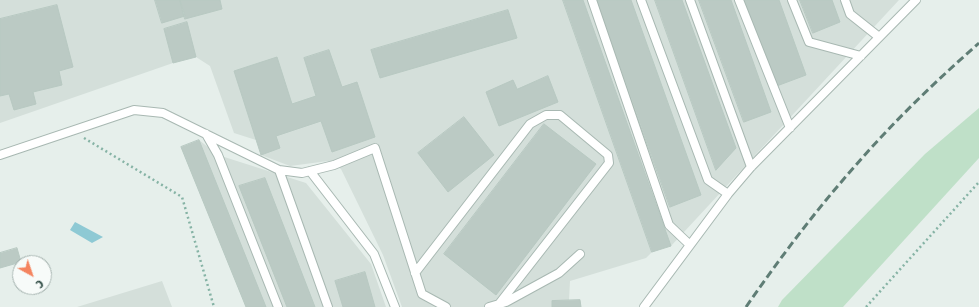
<!DOCTYPE html>
<html>
<head>
<meta charset="utf-8">
<style>
  body { margin:0 }
  #map { position:relative; width:979px; height:307px; overflow:hidden; background:#e6efeb; font-family:"Fira Sans Condensed",sans-serif }
  canvas { display:block }
  .north { position:absolute; left:12px; top:255px; width:40px; height:40px; box-sizing:border-box; background:#f7fbf9; border:1px solid #a3b1ad; border-radius:50%; rotate:140deg; font-size:11px; font-weight:700; line-height:16px; text-align:center; color:#24423a }
  .north::after { content:''; display:block; margin:auto; width:14px; height:18px; background:#f4845f; clip-path:polygon(50% 0,100% 100%,50% 72%,0 100%) }
</style>
</head>
<body>
<div id="map">
<canvas width="979" height="307"></canvas>
<div class="north">С</div>
</div>
<script>
const ctx = document.querySelector('canvas').getContext('2d');
ctx.lineJoin = 'round';
function paint(path, color) { ctx.fillStyle = color; ctx.fill(path, 'evenodd'); }
function trace(path, color, width, dash) { ctx.strokeStyle = color; ctx.lineWidth = width; ctx.lineCap = dash ? 'butt' : 'round'; ctx.setLineDash(dash || []); ctx.stroke(path); }
paint(new Path2D(`
  M0 0H899L671 246 652 252 646 258 570 281 569 300H580L581 307H402L383 255 341 169 328 161 290 166 261 155 256 140 234 133 210 66 196 57 173 63 0 123Z
  M199 140 218 155 306 183 371 264 386 307H246L181 147Z
  M162 281 172 307H77Z`), '#d4dfda');
paint(new Path2D(`
  M979 108V158L843 307H778L782 300 925 154Z`), '#bfe0c8');
paint(new Path2D(`
  M75 222 103 237 92 243 70 230Z`), '#8ec9d4');
const building = new Path2D(`
  M155 0H180L185 16 162 23Z
  M180 0H220L222 9 185 19Z
  M563 0H583L671 246 652 252Z
  M596 0H631L701 195 670 207Z
  M655 0H682L736 148 716 170Z
  M699 0H731L771 112 744 122Z
  M742 0H779L806 75 774 87Z
  M800 0H832L840 22 813 33Z
  M57 5 73 67 59 71 62 85 33 92 36 104 14 110 9 94 0 96V19Z
  M508 10 517 38 380 78 371 50Z
  M187 22 196 57 173 63 164 29Z
  M329 50 342 87 357 82 375 137 332 152 321 121 276 136 280 148 261 155 234 71 277 57 292 104 316 96 304 58Z
  M548 76 558 102 499 126 486 92 513 80 517 89Z
  M464 117 494 155 448 192 418 153Z
  M544 124 596 164 496 295 444 254Z
  M199 140 266 307H246L181 147Z
  M265 178 315 307H287L239 186Z
  M17 248 21 262 0 268V253Z
  M365 272 375 307H343L335 281Z
  M580 300 581 307H552V301Z`);
paint(building, '#bbcac4');
trace(building, '#b8c9c2', 1);
const lane = new Path2D(`
  M592 0 669 225 690 245
  M641 0 708 180 728 194
  M690 0 751 167
  M739 0 790 128
  M792 0 809 42 861 56
  M845 0 850 14 879 37
  M206 134 218 155 278 307
  M0 155 134 110 163 113 279 170 302 173 334 165 375 148 422 294 446 307
  M279 170 328 307
  M310 171 374 254 395 307
  M415 273 530 124 546 115H560L608 155 609 163 499 304
  M489 307 506 302 559 273 580 254
  M644 307 728 194 751 167 916 0`);
trace(lane, '#a8b8b2', 10);
trace(new Path2D(`
  M84 138 182 197 214 307
  M866 307 979 182`), '#86b3a5', 2.5, [2, 3]);
trace(lane, '#fff', 8);
trace(new Path2D(`
  M746 307C780 258 816 210 856 165 894 121 936 81 979 43`), '#5f7d75', 3, [8, 4]);
</script>
</body>
</html>
